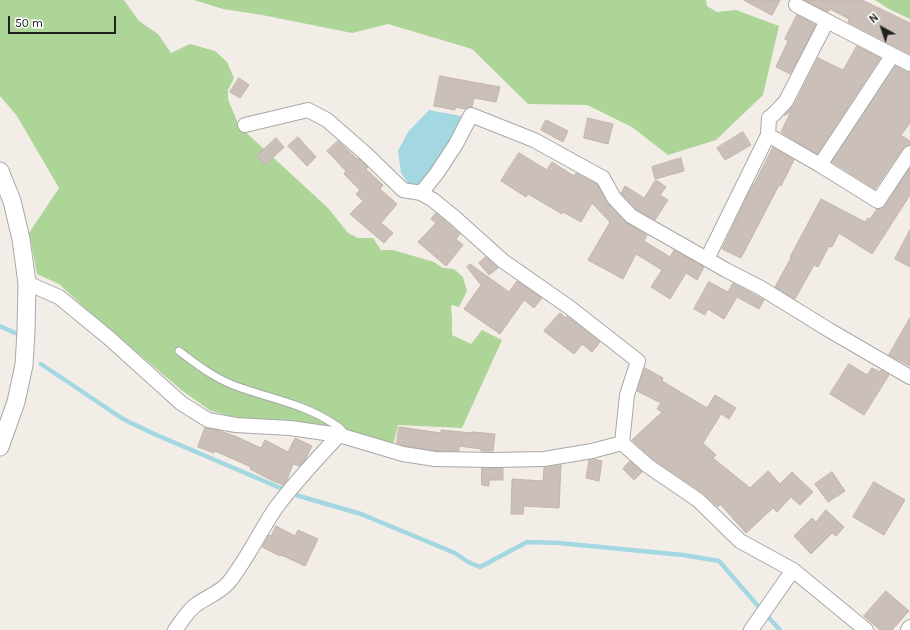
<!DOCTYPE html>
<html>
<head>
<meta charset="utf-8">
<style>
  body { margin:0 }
  #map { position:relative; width:910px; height:630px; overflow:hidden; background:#f2ede6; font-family:Karla,sans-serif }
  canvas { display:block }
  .north { position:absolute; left:862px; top:8px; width:40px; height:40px; -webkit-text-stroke:3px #fff; paint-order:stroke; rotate:320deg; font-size:11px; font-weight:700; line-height:16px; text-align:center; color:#212121 }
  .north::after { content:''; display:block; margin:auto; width:14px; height:18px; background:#212121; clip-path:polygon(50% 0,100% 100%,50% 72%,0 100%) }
  .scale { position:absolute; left:8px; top:16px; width:108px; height:18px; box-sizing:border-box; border:2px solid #212121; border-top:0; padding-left:5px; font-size:12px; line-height:14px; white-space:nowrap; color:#212121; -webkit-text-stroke:3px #fff; paint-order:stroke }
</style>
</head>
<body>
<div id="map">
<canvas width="910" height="630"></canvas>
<div class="north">N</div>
<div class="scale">50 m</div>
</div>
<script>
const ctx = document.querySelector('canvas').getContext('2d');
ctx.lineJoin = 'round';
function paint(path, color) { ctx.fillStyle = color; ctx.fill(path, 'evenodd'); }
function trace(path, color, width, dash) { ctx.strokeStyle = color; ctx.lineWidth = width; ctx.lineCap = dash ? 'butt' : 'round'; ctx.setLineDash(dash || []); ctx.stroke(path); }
paint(new Path2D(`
  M0 0H124L139 21 158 34 171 53 190 44 215 51 227 62 234 78 228 90V99L239 126 328 208 348 233 358 238H373L381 250H393L434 262 443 268 454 269 463 277 467 291 459 307 451 305 452 318V335L471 344 482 330 502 340 462 428 398 425 393 446 365 437 291 420 242 419 211 411 184 392 96 318 59 284 37 274 29 233 59 188 17 116 0 96Z
  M194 0H706L707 6 717 12 736 10 779 26 763 95 716 140 668 155 632 127 587 105 528 104 472 49 388 24 352 33 262 15 223 9Z
  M875 0H910V19L889 9Z`), '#add597');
paint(new Path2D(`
  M429 110 461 116 464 122 452 141 418 188 409 185 401 173 398 151 408 132Z`), '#a3d8e3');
trace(new Path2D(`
  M0 326 15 333
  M41 364 123 419 152 433 299 496 361 514 455 553 468 562 480 567 527 542 559 543 683 555 719 561 758 606 780 630`), '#a3d8e3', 4.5);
const building = new Path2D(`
  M744 0H780L772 15Z
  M805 0H862L910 23V54L848 22 849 19 830 9 828 12Z
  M797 15 816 25 790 74 776 67 788 41 785 39Z
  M857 46 880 58 817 154 781 132 791 111 784 116 794 105 818 58 843 70Z
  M896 66 906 72H910V123L901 135 910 141V145L906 146 903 148 875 189 832 162Z
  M440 76 500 87 496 102 474 98 472 107H470L465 109 455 107V110L434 106Z
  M239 78 249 85 240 98 230 92Z
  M588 118 613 124 608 144 584 138Z
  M546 120 568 131 563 142 541 130Z
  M743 132 751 145 725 160 717 148Z
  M298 137 316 157 307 166 288 146Z
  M276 138 284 147 265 165 257 156Z
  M338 141 357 159 358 158 368 167 366 169 383 185 380 189 397 204 381 223 393 233 384 243 350 214 363 201 356 194 360 190 344 174 346 171 327 151Z
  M773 148 794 160 781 186 779 185 741 258 722 249 753 184H754Z
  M519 153 547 170 552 162 574 176 576 173 597 184 608 204 625 222 647 235 644 241 670 257 674 250 704 267 697 280 686 273 670 299 651 287 662 270 636 254 623 279 588 260 610 222 592 203 581 222 563 212 562 214 528 194 526 197 501 181Z
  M681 158 684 171 655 179 652 167Z
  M910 168V195L872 254 839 233 832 247 829 246 818 267 814 265 795 299 775 287 791 258 790 257 821 199 865 222 868 218 870 219 877 209H881L885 206Z
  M656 180 666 187 660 195 668 200 655 220 636 209 621 193 625 186 644 198Z
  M436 213 460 234 456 239 463 245 446 266 418 242 436 223 431 219Z
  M910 230V267L895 259Z
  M486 257 498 268 489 275 479 263Z
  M470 264 509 292 517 281 542 298 534 308 524 300 500 334 464 309 481 285 467 267Z
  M709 282 728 292 733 283 764 300 759 309 737 297 724 319 708 309 705 315 694 309Z
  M560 313 566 318 567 316 600 342 592 352 582 344 574 354 544 331Z
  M910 318V366L889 355Z
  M849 364 867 375 872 368 880 372 881 370 889 375 864 415 830 394Z
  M645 368 663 378 662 381 707 408 715 395 736 408 729 419 721 414 703 443 716 455 713 458 750 488 768 471 780 484 792 472 813 492 800 505 791 497 777 512 773 508 746 533 720 504 718 507 703 493 653 459 632 440 662 412 657 409 661 403 637 391Z
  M399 427 441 433V430L472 433V432L495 434 493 451H481V449L459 446V451H436L405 446 397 443Z
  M205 428 218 430 237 437 261 448 265 440 288 452 295 438 312 446 305 460 299 466 293 464 287 480 283 485 271 480 250 469 251 467 215 451 214 453 198 447Z
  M594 459 602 461 599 481 586 478 589 460Z
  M630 461 642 472 634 480 623 469Z
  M561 465 559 508 524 506 523 514H511L512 479 543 481 544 468Z
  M482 468H503V480H489V486L482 485Z
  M832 472 845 491 828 502 815 484Z
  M874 482 905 500 884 535 853 517Z
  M826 510 844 527 836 536 832 533 811 554 794 536 812 518 816 522Z
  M276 526 295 536 298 530 318 539 305 566 281 555 280 556 262 547 269 535 271 536Z
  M886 591 909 611 892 630H880L864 616Z`);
paint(building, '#cabfb9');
trace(building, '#c5b3a7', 1);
const service = new Path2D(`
  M179 351C196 364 213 377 233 385 267 398 303 403 334 424 338 426 342 430 345 434`);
const minor = new Path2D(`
  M796 5 910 64
  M245 125 308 110 327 120 366 154 403 190 421 193
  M768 135 820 165 878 201 910 153
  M820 165 892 56
  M707 259 768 135 769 118 775 113 786 101 827 21
  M27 283 59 297 109 338 181 403 208 420 236 425 290 428 339 435 403 454 435 459 494 460 544 459 592 451 622 443
  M622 443 627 395 638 361 569 307 503 261 454 217 433 200 421 193 437 173 456 144 471 115 534 140 603 178 614 198 631 216 726 270 761 288 829 330 910 377
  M622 443 648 466 698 500 740 541 793 570 866 630
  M175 630C182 621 187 611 197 604 207 597 221 592 229 582 247 559 259 533 275 509 294 483 317 459 339 435
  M751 630 793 570
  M908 630 910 627`);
const tertiary = new Path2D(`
  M0 171 12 201 21 239 27 283 26 331 24 365 16 402 0 447`);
trace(service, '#a8a8a8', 9);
trace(minor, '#a8a8a8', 16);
trace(tertiary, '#a8a8a8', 19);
trace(service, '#fff', 7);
trace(minor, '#fff', 14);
trace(tertiary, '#fff', 17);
</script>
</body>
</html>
